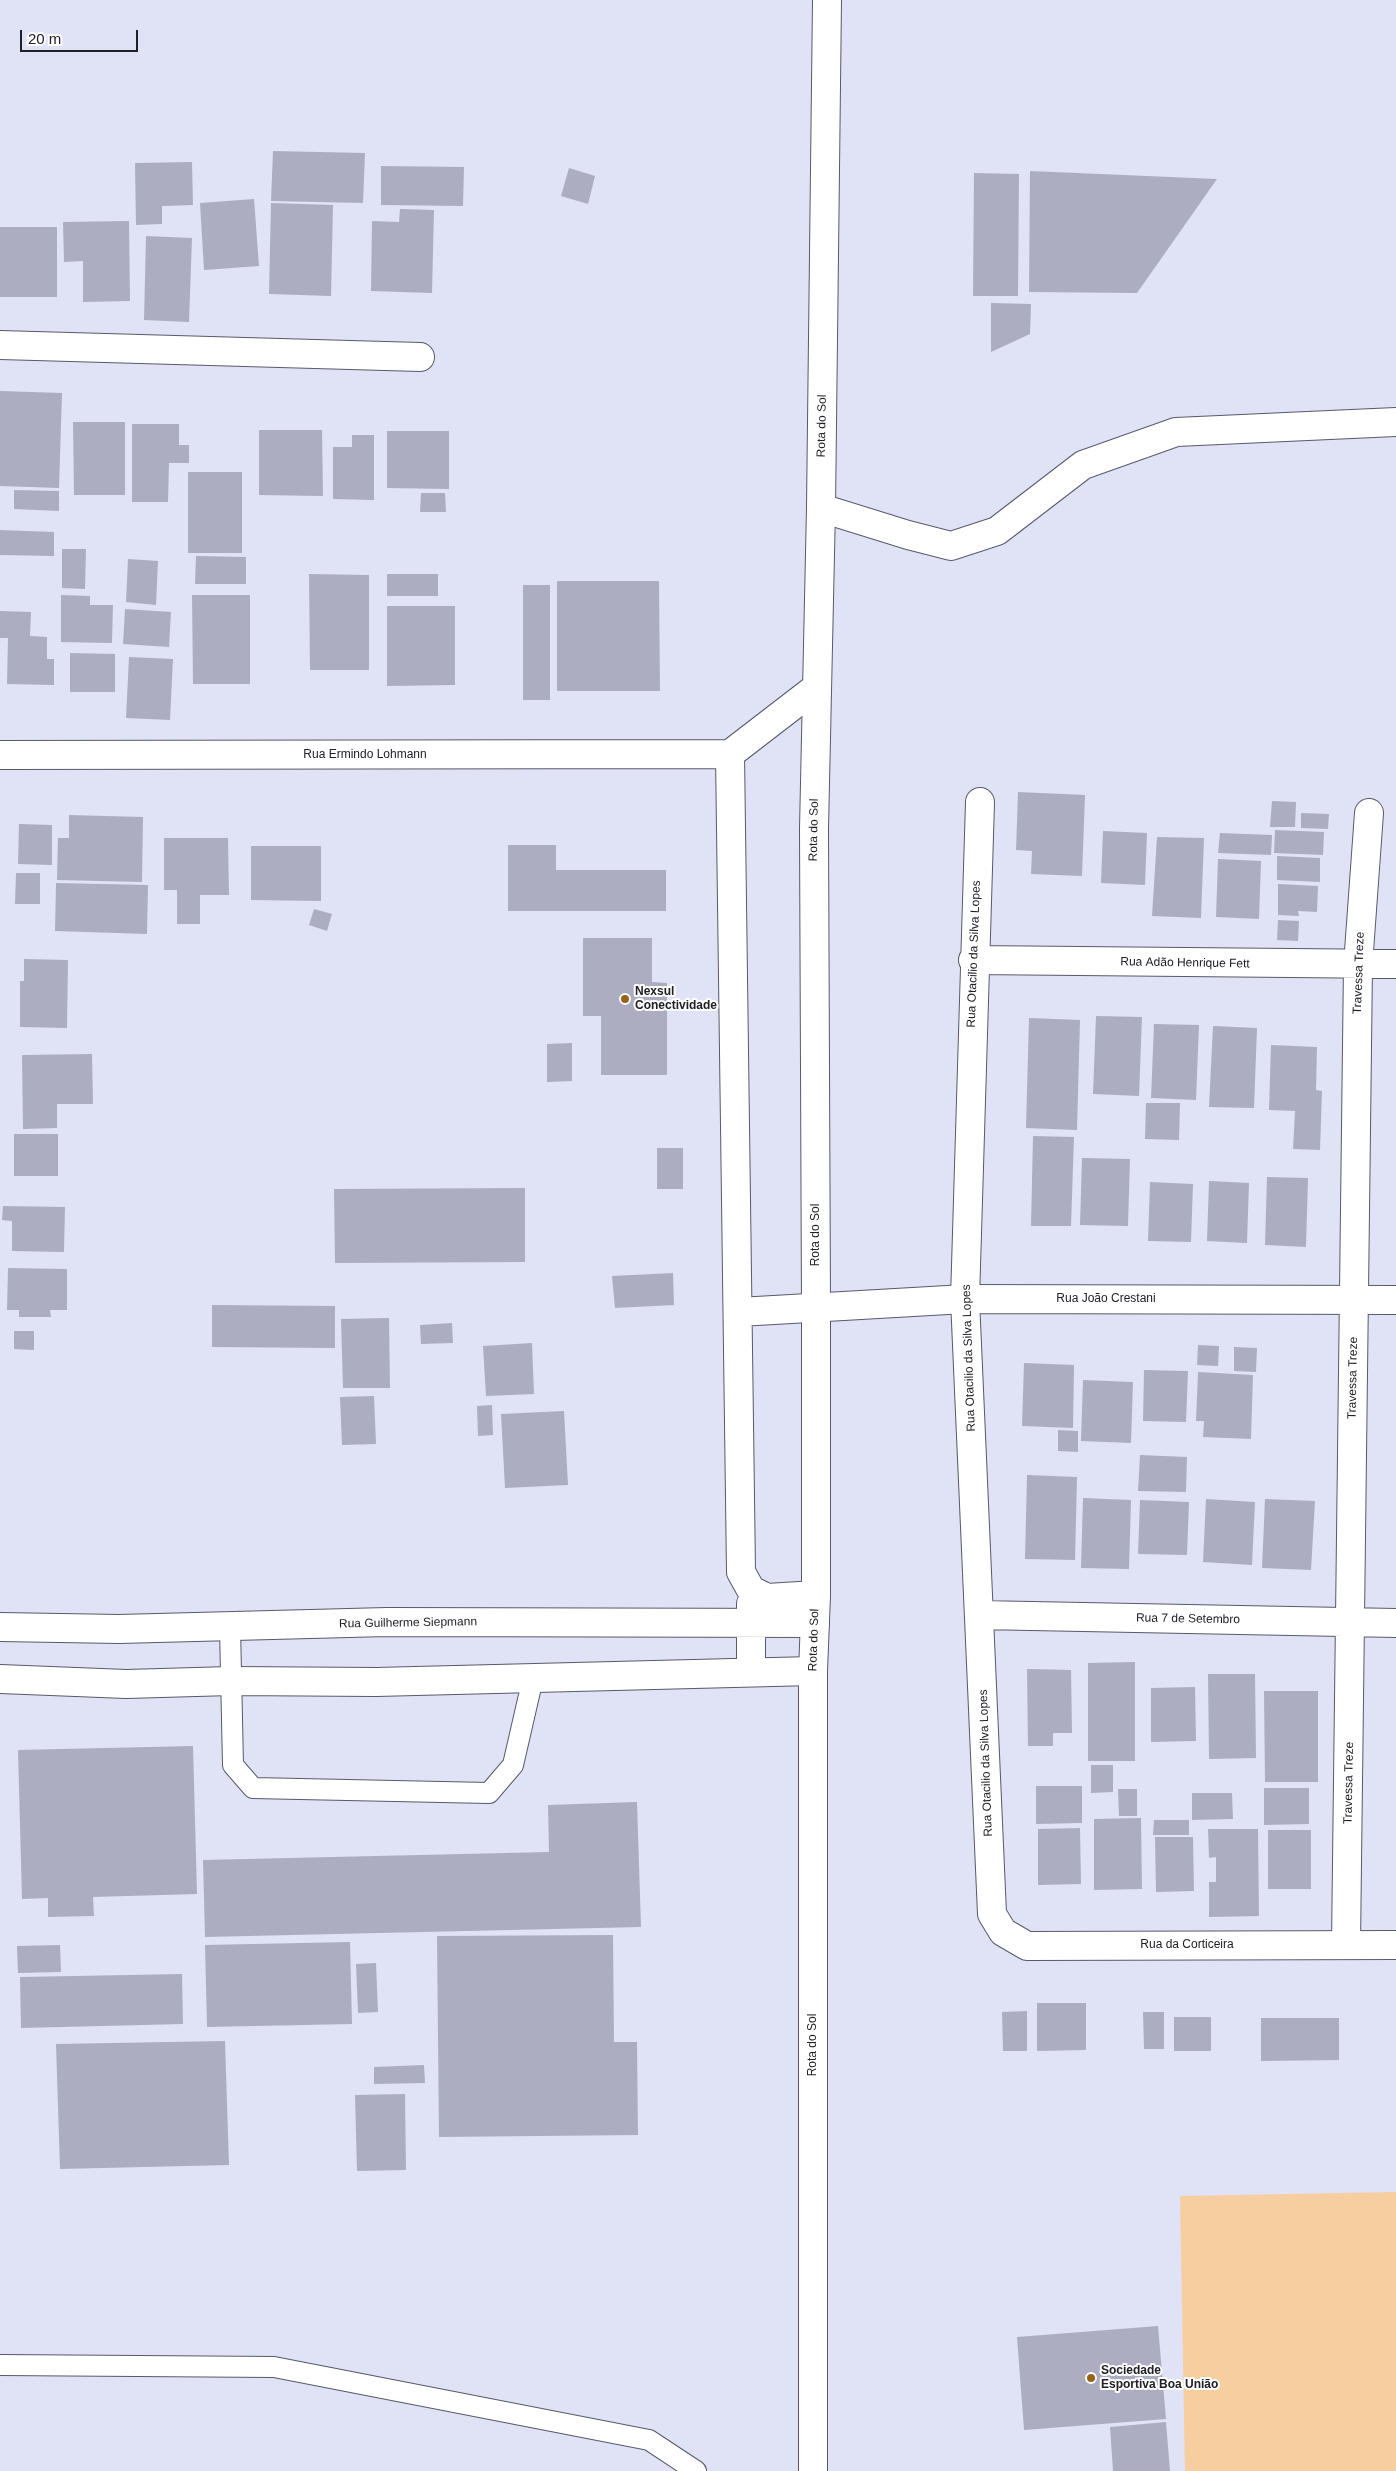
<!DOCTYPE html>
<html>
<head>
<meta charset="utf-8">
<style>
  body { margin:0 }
  #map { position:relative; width:1396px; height:2471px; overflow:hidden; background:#e0e2f6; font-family:Arial,sans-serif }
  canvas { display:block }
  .scale { position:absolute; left:20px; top:30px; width:118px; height:22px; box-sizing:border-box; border:2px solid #202028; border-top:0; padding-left:6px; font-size:15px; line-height:18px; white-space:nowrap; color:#202028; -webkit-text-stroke:4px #fff; paint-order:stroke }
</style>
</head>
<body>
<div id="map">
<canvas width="1396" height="2471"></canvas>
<div class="scale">20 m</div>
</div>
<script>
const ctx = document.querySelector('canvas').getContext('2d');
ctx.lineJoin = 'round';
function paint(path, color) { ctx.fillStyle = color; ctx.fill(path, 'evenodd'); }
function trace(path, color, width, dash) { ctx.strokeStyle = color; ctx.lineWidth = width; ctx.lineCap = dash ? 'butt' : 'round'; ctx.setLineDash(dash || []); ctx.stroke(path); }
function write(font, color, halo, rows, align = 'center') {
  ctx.font = font + ' Arial,sans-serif'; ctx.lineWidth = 4; ctx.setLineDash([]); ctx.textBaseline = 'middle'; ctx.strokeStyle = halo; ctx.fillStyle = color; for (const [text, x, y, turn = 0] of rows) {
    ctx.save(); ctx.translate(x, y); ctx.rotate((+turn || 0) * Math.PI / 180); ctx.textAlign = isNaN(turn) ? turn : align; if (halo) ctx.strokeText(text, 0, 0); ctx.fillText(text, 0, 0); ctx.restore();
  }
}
paint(new Path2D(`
  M1396 2192V2471H1185L1180 2196Z`), '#f6cea0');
paint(new Path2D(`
  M273 151 365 153 363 203 271 201Z
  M192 162 193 205 162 206V224L136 225 135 163Z
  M381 166 464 167 463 206 381 205Z
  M569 168 595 176 588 204 561 196Z
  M1030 171 1217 179 1137 293 1029 292Z
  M974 173 1019 174 1018 296H973Z
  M254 199 259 266 204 270 200 203Z
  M271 203 333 205 331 296 269 294Z
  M400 209 434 210 432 293 371 291 372 221 399 222Z
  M129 221 130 301 83 302V261L64 262 63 222Z
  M0 227H57V297H0Z
  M146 236 192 238 189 322 144 320Z
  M991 303 1031 304 1030 334 991 352Z
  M0 391 62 393 59 488 0 486Z
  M73 422H125V495H74Z
  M132 424H179V445H189V463H169L168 502H132Z
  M259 430H322L323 496 259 495Z
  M387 431H449V489L387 488Z
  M352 435H374V500L333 499V447H352Z
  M188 472H242V553H188Z
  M14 490 59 491V511L14 509Z
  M421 493H445L446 512H420Z
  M0 530 54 532V556L0 555Z
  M62 549H86L85 589 62 588Z
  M196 556 246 557V584H195Z
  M128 559 158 561 156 605 126 602Z
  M309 574 369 575V670H310Z
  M387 574H438V596H387Z
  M557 581H659L660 691H557Z
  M523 585H550V700H523Z
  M61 595 90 596V605H113L112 643 61 642Z
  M192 595H250V684H193Z
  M387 606H455V685L387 686Z
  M125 609 171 612 169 647 123 644Z
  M0 611 31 612 30 636 47 637V659H54V685L7 684 8 638H0Z
  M70 653 115 654V692H70Z
  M129 657 173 659 170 720 126 718Z
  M1018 792 1085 795 1082 876 1031 874 1032 851 1016 850Z
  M1272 801 1296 802 1295 827H1270Z
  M1301 813 1329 814 1328 829 1301 828Z
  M69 815 143 817 142 882 57 880 58 838H69Z
  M19 824 52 825V865L18 864Z
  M1275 830 1324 832 1323 855 1274 853Z
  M1103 831 1147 833 1145 885 1101 883Z
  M1220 833 1272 835 1271 855 1218 853Z
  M1157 837 1204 838 1201 918 1152 916Z
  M164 838H228L229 895H200V924H177V890H164Z
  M508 845H556V870H666V911H508Z
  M251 846H321V901L251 900Z
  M1277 856 1320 858V882L1277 880Z
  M1218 859 1261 861 1259 919 1216 917Z
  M16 873H40V904H15Z
  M56 883 148 885 147 934 55 931Z
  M1278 884 1318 886 1317 912 1298 911 1299 916 1278 915Z
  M314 909 332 914 327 931 309 925Z
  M1278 920 1299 921 1298 941 1277 940Z
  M583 938H652V982L667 983V1075H601V1016H583Z
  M24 959 68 960 67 1028 20 1027V981H24Z
  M1096 1016 1142 1017 1139 1096 1093 1094Z
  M1029 1018 1080 1020 1077 1130 1026 1128Z
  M1154 1024 1199 1025 1196 1100 1151 1098Z
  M1213 1026 1257 1028 1254 1108 1209 1107Z
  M572 1043V1081L547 1082V1044Z
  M1271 1045 1317 1047 1316 1090 1322 1091 1320 1150 1293 1149 1295 1111 1269 1110Z
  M92 1054 93 1104H57V1128L23 1129 22 1055Z
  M1146 1103H1180L1179 1140 1145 1139Z
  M14 1134H58V1176H14Z
  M1033 1136 1074 1137 1071 1226H1031Z
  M657 1148H683V1189H657Z
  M1082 1158 1130 1159 1128 1226 1080 1225Z
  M1267 1177 1308 1178 1306 1247 1265 1245Z
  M1209 1181 1249 1183 1247 1243 1207 1241Z
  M1150 1182 1193 1184 1191 1242 1148 1241Z
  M525 1188V1262L335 1263 334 1189Z
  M3 1206 65 1207 64 1252 12 1251V1221L2 1220Z
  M8 1268 67 1269V1310H50L51 1317H19V1310H7Z
  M673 1273 674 1305 615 1308 612 1276Z
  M212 1305 335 1306V1348L212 1347Z
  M389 1318 390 1388H343L341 1319Z
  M452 1323 453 1343 421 1344 420 1325Z
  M14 1331H34V1350L14 1349Z
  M532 1343 534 1394 486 1396 483 1346Z
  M1198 1345 1219 1346 1218 1366 1197 1365Z
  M1234 1347 1257 1348 1256 1372 1234 1371Z
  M1024 1363 1074 1365 1073 1428 1022 1426Z
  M1144 1370 1188 1371 1186 1422 1143 1421Z
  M1198 1372 1253 1375 1251 1439 1203 1437 1204 1421H1196Z
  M1083 1380 1133 1382 1131 1443 1081 1441Z
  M374 1396 376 1444 342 1445 340 1397Z
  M492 1405 493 1435 478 1436 477 1406Z
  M564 1411 568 1485 505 1488 501 1414Z
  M1058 1430 1078 1431V1452L1058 1451Z
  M1140 1455 1187 1457 1186 1492 1138 1491Z
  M1027 1475 1077 1477 1075 1560 1025 1559Z
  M1083 1498 1131 1500 1129 1569 1081 1568Z
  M1206 1499 1255 1502 1252 1565 1203 1562Z
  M1265 1499 1315 1501 1311 1570 1262 1568Z
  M1140 1500 1189 1502 1187 1555 1138 1554Z
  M1135 1662V1761H1088V1663Z
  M1027 1669 1071 1670 1072 1733H1053V1746H1028Z
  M1208 1674H1255L1256 1758 1209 1759Z
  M1195 1687 1196 1741 1151 1742V1688Z
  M1264 1691H1318V1782H1265Z
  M193 1746 197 1894 93 1897 94 1916 48 1917V1898L22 1899 18 1750Z
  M1091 1765H1113V1792L1091 1793Z
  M1036 1786H1082V1823L1036 1824Z
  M1264 1788H1309V1824L1264 1825Z
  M1118 1789H1137V1816H1119Z
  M1192 1793H1232L1233 1819 1192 1820Z
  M637 1802 641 1927 205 1937 203 1860 549 1852 548 1805Z
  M1141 1818 1142 1889 1094 1890V1819Z
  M1154 1820H1189V1835H1153Z
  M1080 1828 1081 1884 1038 1885V1829Z
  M1208 1829H1258L1259 1916 1209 1917V1882H1216V1857L1209 1858Z
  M1268 1830H1311V1889H1268Z
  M1155 1837H1193L1194 1891 1156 1892Z
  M613 1935 614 2042H637L638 2135 439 2137 437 1936Z
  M350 1942 352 2024 207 2027 205 1945Z
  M60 1945 61 1972 18 1973 17 1946Z
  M376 1963 378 2012 358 2013 356 1964Z
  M182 1974 183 2024 21 2028 20 1977Z
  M1037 2003H1086V2050L1037 2051Z
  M1027 2011V2051H1003L1002 2012Z
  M1143 2012H1164V2049H1144Z
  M1174 2017H1211V2051H1174Z
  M1261 2018H1339V2060L1261 2061Z
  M225 2041 229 2165 60 2169 56 2044Z
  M424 2065 425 2083 374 2084V2067Z
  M405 2094 406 2170 357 2171 355 2095Z
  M1158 2326 1166 2419 1024 2430 1017 2337Z
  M1166 2422 1170 2471H1113L1110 2427Z`), '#acadc1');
const service = new Path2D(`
  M230 1627 233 1765 253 1788 489 1793 513 1765 533 1678
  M0 2365 274 2367 649 2440 696 2471`);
const minor = new Path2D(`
  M0 345 420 357
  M821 508 908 535 951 546 997 531 1083 465 1176 432 1396 422
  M980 802 965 1299 992 1914 1003 1932 1027 1946 1396 1945
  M973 960 1396 964
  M979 1615 1396 1623
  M0 1627 119 1629 387 1622 815 1623
  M751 1672V1604
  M0 1679 126 1684 231 1681 376 1682 813 1671
  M1346 1944 1358 965 1369 813`);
const tertiary = new Path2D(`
  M730 754 741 1572 751 1590 767 1598 816 1595
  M730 754 817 687
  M0 755 730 754
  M739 1312 965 1299 1396 1300`);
const trunk = new Path2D(`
  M813 2471V1671L816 1595V1308L814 829 821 508 827 0`);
trace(service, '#58596b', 22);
trace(minor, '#58596b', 30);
trace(tertiary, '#58596b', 30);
trace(trunk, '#58596b', 30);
trace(service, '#fff', 20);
trace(minor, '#fff', 28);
trace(tertiary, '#fff', 28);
trace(trunk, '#fff', 28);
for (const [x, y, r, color] of [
  [625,999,5,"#986319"],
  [1091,2378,5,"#986319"]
]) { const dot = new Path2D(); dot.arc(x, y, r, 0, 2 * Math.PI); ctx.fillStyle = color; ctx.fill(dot); trace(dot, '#fff', 2); }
write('12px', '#202028', '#fff', [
  ["Rota do Sol",822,426,-89],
  ["Rua Ermindo Lohmann",365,755],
  ["Rota do Sol",814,830,-89],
  ["Rua Otacilio da Silva Lopes",974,954,-88],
  ["Rua Adão Henrique Fett",1185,963,1],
  ["Travessa Treze",1359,973,-88],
  ["Rota do Sol",816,1235,-90],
  ["Rua João Crestani",1106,1299],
  ["Rua Otacilio da Silva Lopes",969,1358,-92],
  ["Travessa Treze",1353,1378,-89],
  ["Rua 7 de Setembro",1188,1619,1],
  ["Rua Guilherme Siepmann",408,1623,-1],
  ["Rota do Sol",814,1640,-88],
  ["Rua Otacilio da Silva Lopes",986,1763,-92],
  ["Travessa Treze",1349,1783,-89],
  ["Rua da Corticeira",1187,1945],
  ["Rota do Sol",813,2045,-90]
]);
write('bold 12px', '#202028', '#fff', [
  ["Nexsul",635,992],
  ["Conectividade",635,1006],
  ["Sociedade",1101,2371],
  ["Esportiva Boa União",1101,2385]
], 'left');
</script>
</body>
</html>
